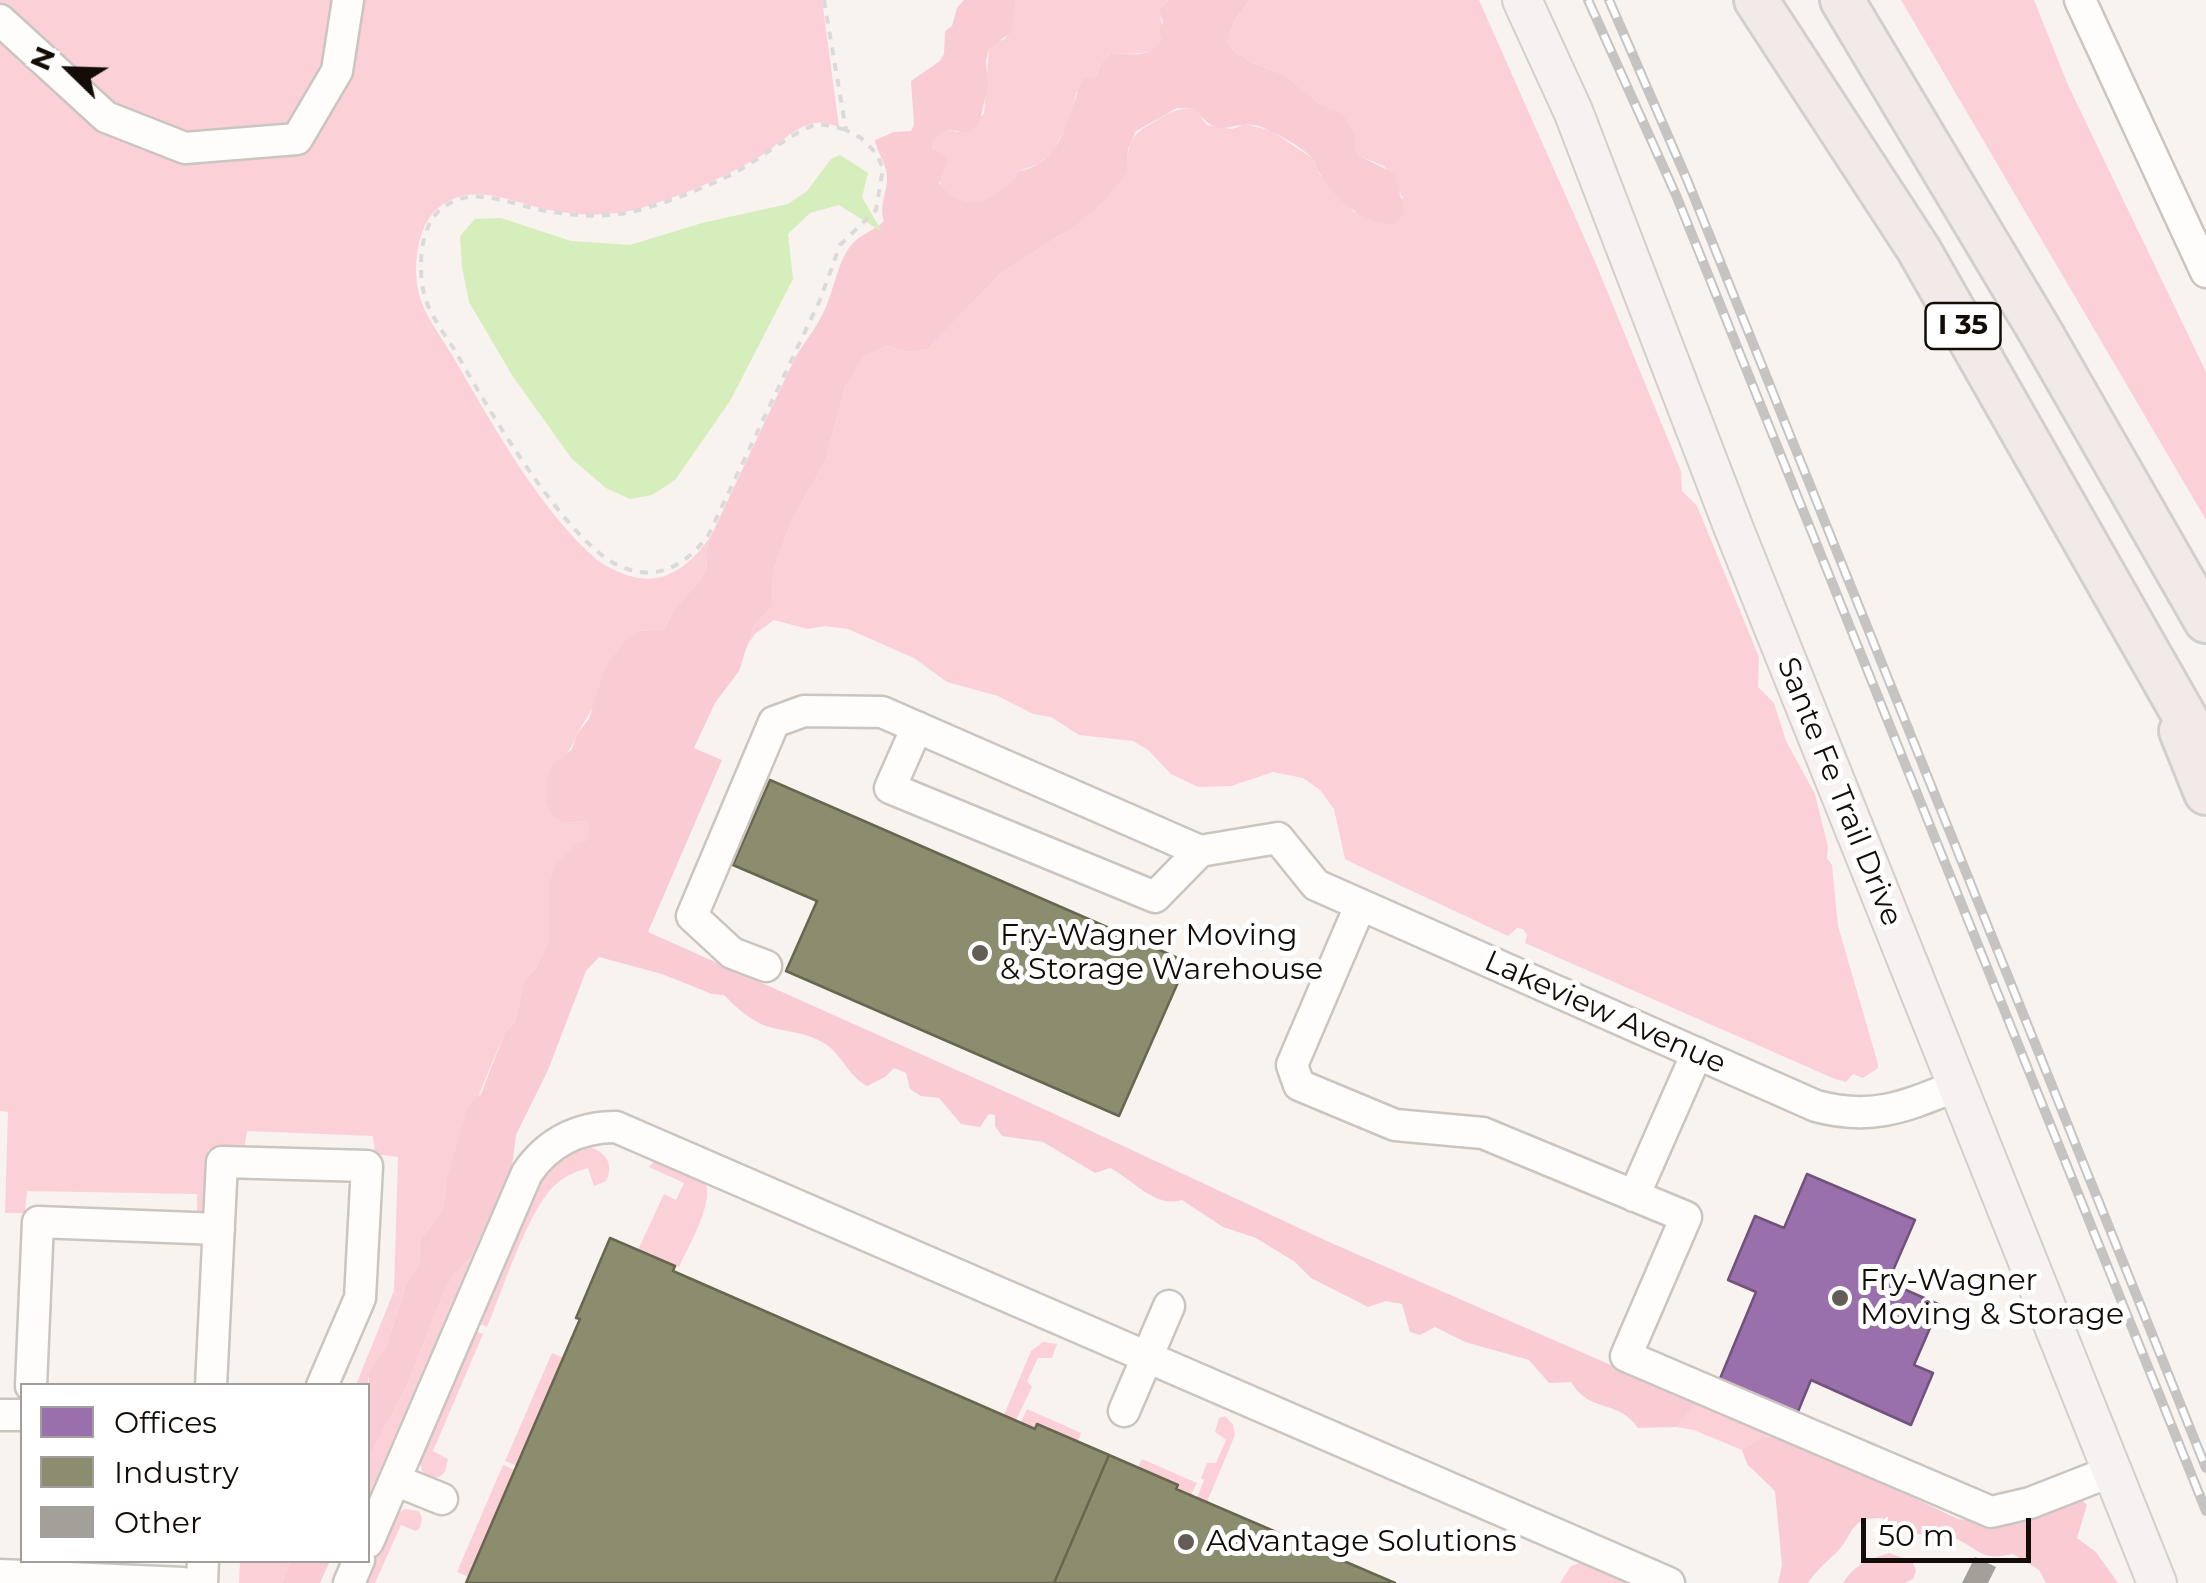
<!DOCTYPE html>
<html>
<head>
<meta charset="utf-8">
<style>
  body { margin:0 }
  #map { position:relative; width:2206px; height:1583px; overflow:hidden; background:#f8f3ee; font-family:Montserrat,sans-serif }
  canvas { display:block }
  .legend { position:absolute; left:20px; top:1383px; width:350px; height:180px; box-sizing:border-box; background:#fff; border:2px solid #a19e9b; margin:0; padding:12px 18px; list-style:none; font-size:30px; color:#140c06 }
  .legend li { display:flex; align-items:center; gap:20px; height:50px }
  .legend b { width:50px; border:2px solid #a19e9b }
  .north { position:absolute; left:20px; top:20px; width:100px; height:100px; -webkit-text-stroke:8px #fff; paint-order:stroke; rotate:293deg; font-size:28px; font-weight:700; line-height:40px; text-align:center; color:#140c06 }
  .north::after { content:''; display:block; margin:auto; width:35px; height:45px; background:#140c06; clip-path:polygon(50% 0,100% 100%,50% 72%,0 100%) }
  .scale { position:absolute; left:1861px; top:1518px; width:170px; height:45px; box-sizing:border-box; border:5px solid #140c06; border-top:0; padding-left:12px; font-size:30px; line-height:35px; white-space:nowrap; color:#140c06; -webkit-text-stroke:8px #fff; paint-order:stroke }
</style>
</head>
<body>
<div id="map">
<canvas width="2206" height="1583"></canvas>
<ul class="legend">
<li><b style="height:28px;background:#9970ab"></b>Offices</li>
<li><b style="height:28px;background:#8c8c6e"></b>Industry</li>
<li><b style="height:28px;background:#a3a099"></b>Other</li>
</ul>
<div class="north">N</div>
<div class="scale">50 m</div>
</div>
<script>
const ctx = document.querySelector('canvas').getContext('2d');
ctx.lineJoin = 'round';
function paint(path, color) { ctx.fillStyle = color; ctx.fill(path, 'evenodd'); }
function trace(path, color, width, dash) { ctx.strokeStyle = color; ctx.lineWidth = width; ctx.lineCap = dash ? 'butt' : 'round'; ctx.setLineDash(dash || []); ctx.stroke(path); }
function write(font, color, halo, rows, align = 'center') {
  ctx.font = font + ' Montserrat,sans-serif'; ctx.lineWidth = 10; ctx.setLineDash([]); ctx.textBaseline = 'middle'; ctx.strokeStyle = halo; ctx.fillStyle = color; for (const [text, x, y, turn = 0] of rows) {
    ctx.save(); ctx.translate(x, y); ctx.rotate((+turn || 0) * Math.PI / 180); ctx.textAlign = isNaN(turn) ? turn : align; if (halo) ctx.strokeText(text, 0, 0); ctx.fillText(text, 0, 0); ctx.restore();
  }
}
paint(new Path2D(`
  M0 0H822L839 127C830 124 820 121 810 124 791 130 776 147 759 157 723 178 681 196 641 208 609 217 576 216 544 209 507 201 470 180 436 210 418 226 413 265 418 289 422 313 440 334 452 355 490 420 539 510 596 559 605 566 619 573 630 576 666 587 692 563 711 536L706 552 707 567 699 582 674 609 665 629 638 631 577 734C566 767 548 755 546 801L566 823 587 821 591 828 586 841 549 883V940L536 968 524 980 515 1022 505 1032 458 1145 447 1177 443 1209 420 1240 419 1265 407 1282 386 1347 370 1372 367 1385H356L394 1291 398 1157 375 1154 373 1136 247 1131 244 1150H208L205 1214H197V1194L27 1191 25 1213H5L8 1112 0 1111Z
  M1016 0H1169L1158 9C1175 56 1147 55 1111 53L1101 63 1096 77 1076 93 1070 120 1052 153 1038 164 1019 171C1013 181 1002 195 991 200 975 209 949 201 941 185 937 177 938 163 938 153L932 147 933 138 948 130 958 132 984 114 989 49 994 43 1005 39 1012 23Z
  M1250 0H1479L1596 264 1681 471 1682 491 1697 506 1759 657 1758 687 1774 703 1786 741 1815 794 1828 847 1827 858 1832 865 1838 926 1878 1064V1068L1863 1078 1853 1074 1846 1082 1835 1079 1525 943 1527 935 1523 929 1517 928 1508 936 1363 868 1345 859 1334 809 1320 790 1303 778 1273 772 1231 786 1198 787 1171 774 1148 750 1133 741 1079 735 1051 717 1033 714 998 696 947 682 914 658 848 629 825 626 808 629 774 620 755 634 746 647 753 627 772 606 773 571 792 520 825 462 845 387 865 353 886 346 908 352 928 349 1001 273 1078 224 1127 173C1128 141 1129 136 1157 120 1172 111 1177 108 1195 109L1207 125 1232 129 1245 124 1272 131 1312 158 1319 174 1354 212 1403 198 1384 166 1360 156 1355 150V132L1342 114 1323 106 1283 74 1252 63 1234 51 1228 43 1234 21Z
  M1901 0H2034L2068 85 2206 372V520Z
  M592 1148C607 1153 614 1166 606 1181L594 1186 588 1168C575 1172 564 1176 554 1186 527 1213 503 1289 487 1327L479 1323C483 1301 531 1192 545 1174 557 1160 574 1150 592 1148Z
  M656 1159C670 1164 689 1169 701 1178 721 1192 687 1249 679 1267L638 1250 664 1194 676 1200 684 1183 649 1167Z
  M472 1256 368 1498V1459L406 1388 444 1292 454 1275Z
  M475 1331 483 1334 433 1451 448 1459 445 1472 439 1477 432 1478 422 1471 419 1458Z
  M1043 1342 1057 1344 1052 1358H1038L1027 1381 1032 1387 1016 1420 1004 1415 1031 1351Z
  M552 1353 564 1358 517 1466 505 1461Z
  M1698 1403 1774 1436 1762 1437 1742 1450 1694 1430 1676 1427Z
  M1027 1409 1081 1433 1078 1441 1038 1424 1035 1429 1021 1422Z
  M1225 1416 1233 1425 1235 1435 1207 1502 1197 1498 1204 1480 1201 1478 1207 1463H1216L1226 1440 1215 1432 1219 1418Z
  M1142 1459 1197 1483 1191 1495 1176 1489 1177 1485 1138 1467Z
  M503 1465 515 1470 469 1577 457 1572Z
  M405 1509 419 1511 422 1518 420 1528 416 1531 401 1525 375 1583H365L394 1516Z
  M240 1561H290L282 1583H239Z
  M1582 1562 1622 1577 1629 1583H1560L1571 1566Z`), '#fbd0d7');
paint(new Path2D(`
  M964 0H1016L1011 32 989 49 986 61 988 86 979 124 968 132 948 130 933 139 932 148 945 155 948 161 939 183C964 217 1000 202 1019 171 1065 163 1067 113 1083 79L1096 77 1101 63 1111 53C1132 54 1149 59 1162 40L1159 31 1163 22 1158 9 1169 0H1250L1234 21 1228 43 1234 51 1252 63 1283 74 1323 106 1342 113 1355 132V150L1360 156 1395 174 1404 211 1399 220 1392 225C1358 221 1335 198 1318 171 1315 166 1315 162 1311 157 1300 146 1278 134 1264 128 1232 115 1223 146 1195 109L1177 108 1136 131 1128 149 1127 173 1102 203 1078 224 1001 273 928 349 908 352 886 346 865 354 845 387 825 462 792 520 773 571 772 606 753 627 739 671 715 703 694 748 722 760 648 932 1046 1110 1329 1242 1698 1403 1676 1427 1638 1428C1617 1398 1590 1414 1571 1382L1549 1383 1529 1360 1465 1342 1435 1327 1420 1335 1410 1332 1402 1304 1386 1301 1368 1307 1311 1278 1295 1262 1256 1238 1223 1227 1182 1200C1154 1208 1134 1180 1110 1168L1095 1173 1043 1142 1002 1136 995 1126V1115L989 1114 980 1127 961 1124 939 1098 921 1096 910 1089 906 1073 894 1068 885 1077 867 1086C847 1075 841 1052 822 1042 805 1032 787 1032 769 1027 750 1021 737 1008 724 995L712 994 662 974 599 957 586 971 548 1070 516 1135 512 1166 472 1256 454 1275 444 1292 406 1388 368 1459 369 1372 386 1347 407 1282 419 1265 420 1240 443 1209 447 1177 469 1105 481 1094 505 1032 515 1022 524 980 536 968 549 940V883L557 863 577 844 586 841 590 828 587 821 566 823 553 817 546 801 547 779 552 766 572 749 577 734 589 719 605 668 624 642 638 631 665 629 674 609 699 582 707 567 706 552 711 536 794 360C802 345 812 334 820 319 834 296 835 265 852 244 861 234 874 231 884 221 879 206 886 196 887 180 888 164 877 154 875 140L894 132 911 131 914 124 911 81 940 61 944 54 945 31 952 26 957 8Z
  M1784 1436 1958 1519 1998 1523 2030 1518 2081 1499 2087 1505 2077 1538 2096 1552 2118 1583H2046L2039 1570 2013 1554C1983 1561 1982 1552 1959 1540 1952 1536 1943 1539 1935 1537 1919 1534 1893 1531 1882 1518 1848 1517 1855 1535 1835 1554 1825 1563 1816 1571 1808 1583H1778L1782 1565 1775 1491 1747 1464 1742 1450 1762 1437Z
  M1889 1553 1912 1561 1916 1570 1913 1579 1905 1583H1843C1855 1564 1868 1560 1889 1553Z
  M290 1561V1560L330 1561 320 1583H282Z`), '#f9ccd4');
paint(new Path2D(`
  M840 155 868 173 862 197 882 232 839 205 810 213 788 234 793 279 730 401 675 480 652 495 630 499 606 488 572 459 512 375 469 302 462 267 460 236 475 219 501 218 571 241 630 245 702 223 788 204 807 191 831 159Z`), '#d6edbc');
const offices = new Path2D(`
  M1807 1174 1915 1220 1888 1282 1940 1305 1914 1365 1933 1373 1911 1425 1811 1380 1797 1414 1719 1381 1756 1292 1728 1280 1755 1216 1784 1228Z`);
paint(offices, '#9970ab');
trace(offices, '#71527a', 2.5);
const industry = new Path2D(`
  M770 780 1187 962 1119 1116 786 971 817 901 733 865Z
  M610 1238 675 1266 673 1271 1035 1429 1037 1424 1109 1455 1054 1583H466L580 1319 576 1318Z
  M1109 1455 1178 1485 1176 1489 1395 1583H1054Z`);
paint(industry, '#8c8c6e');
trace(industry, '#68664f', 2.5);
paint(new Path2D(`
  M1975 1557 1996 1567 1988 1583H1962Z`), '#a3a099');
const minor = new Path2D(`
  M2080 0 2206 272
  M0 20 106 117 185 148 297 139 337 71 348 0
  M917 727 890 788 1155 897 1200 851
  M1360 906 1292 1065 1299 1085 1395 1125 1483 1133 1686 1217 1626 1356 1991 1512 2030 1503 2112 1471
  M766 966 732 953 692 916 774 722 804 711 882 712 1200 851 1278 838 1316 885 1816 1106C1872 1121 1904 1107 1956 1086
  M1634 1196 1697 1053
  M31 1386 38 1222 219 1229
  M211 1386 222 1162 367 1166 360 1298 322 1386
  M1124 1411 1169 1306
  M0 1415H22
  M395 1480 442 1499
  M368 1542 527 1173C548 1142 579 1127 616 1127L1669 1583
  M0 1575 183 1583
  M202 1583 203 1560
  M349 1583 359 1560`);
const major = new Path2D(`
  M1522 0 1573 111 1734 529 2157 1583`);
const highway = new Path2D(`
  M1756 0 1919 250 2206 754
  M1842 0 2041 333 2206 621
  M2181 731 2206 793`);
trace(minor, '#cbc5bf', 35);
trace(major, '#d2cfcc', 42);
trace(highway, '#d2cfcc', 48);
trace(new Path2D(`
  M824 0 846 130 861 138 876 153 883 168 876 210 840 245 820 300 708 536C686 564 660 581 624 568 569 549 484 402 454 349 445 335 433 319 427 303 417 278 418 228 440 210 471 183 508 204 541 210 575 216 606 219 639 210 672 201 707 187 738 171 756 161 801 127 816 125 826 124 836 127 846 130`), '#dcdad9', 4, [8, 8]);
trace(minor, '#fefdfc', 30);
trace(major, '#f7f2f1', 38);
trace(highway, '#f2eae8', 42);
const rail = new Path2D(`
  M1588 0 1676 195 2206 1511
  M1609 0 1688 182 2206 1468`);
trace(rail, '#c6c4c3', 10);
trace(rail, '#fff', 6, [19]);
for (const [x, y, r, color] of [
  [980,953,10,"#645d57"],
  [1840,1298,10,"#645d57"],
  [1186,1542,10,"#645d57"]
]) { const dot = new Path2D(); dot.arc(x, y, r, 0, 2 * Math.PI); ctx.fillStyle = color; ctx.fill(dot); trace(dot, '#fff', 4); }
for (const [x, y, w] of [
  [1963,326,75]
]) { const box = new Path2D(); box.roundRect(x - w / 2, y - 23, w, 46, 8); ctx.fillStyle = '#fff'; ctx.fill(box); trace(box, '#140c06', 2.5); }
write('bold 28px', '#140c06', null, [
  ["I 35",1963,326]
]);
write('30px', '#140c06', '#fff', [
  ["Sante Fe Trail Drive",1839,792,68],
  ["Lakeview Avenue",1605,1013,24]
]);
write('30px', '#140c06', '#fff', [
  ["Fry-Wagner Moving",1000,936],
  ["& Storage Warehouse",1000,970],
  ["Fry-Wagner",1860,1281],
  ["Moving & Storage",1860,1315],
  ["Advantage Solutions",1206,1542]
], 'left');
</script>
</body>
</html>
